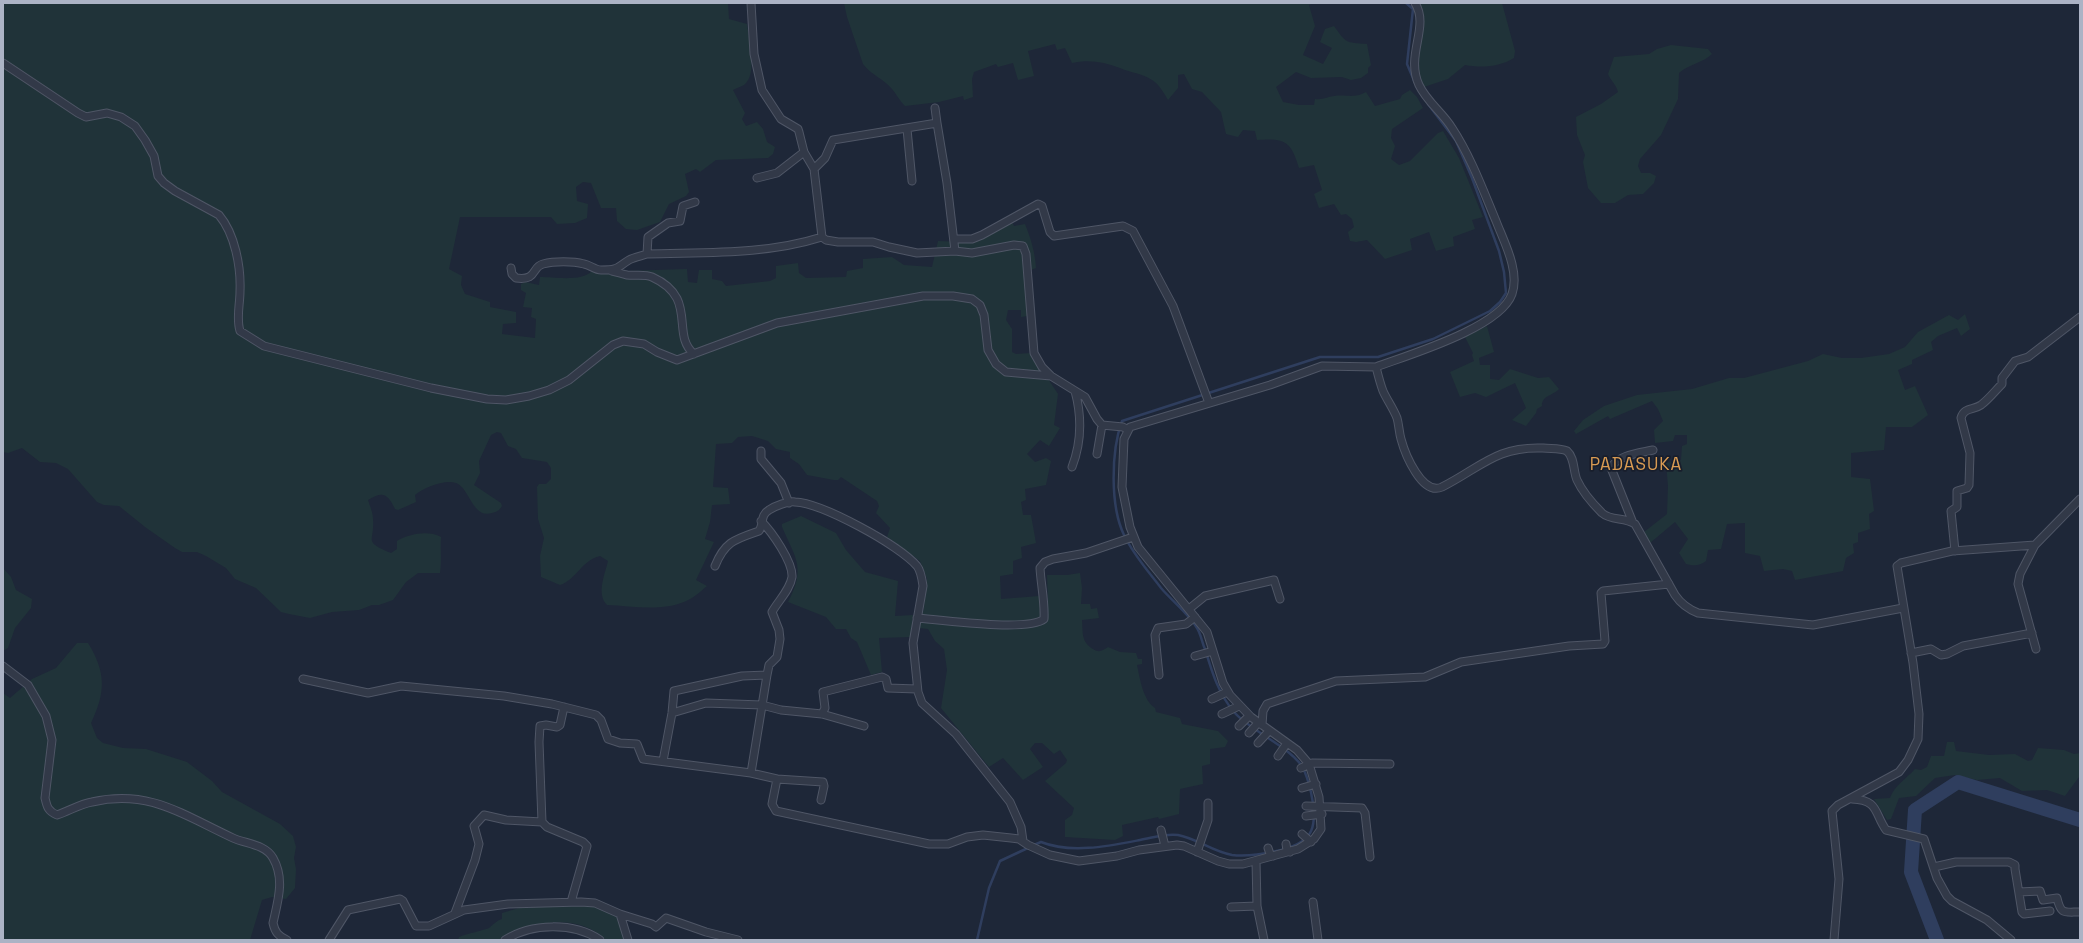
<!DOCTYPE html>
<html>
<head>
<meta charset="utf-8">
<style>
  body { margin:0 }
  #map { position:relative; width:2083px; height:943px; overflow:hidden; background:#1e2738; font-family:"Space Grotesk",sans-serif }
  canvas { display:block }
  .frame { position:absolute; inset:0; border:4px solid #acb3c5; pointer-events:none }
</style>
</head>
<body>
<div id="map">
<canvas width="2083" height="943"></canvas>
<div class="frame"></div>
</div>
<script>
const ctx = document.querySelector('canvas').getContext('2d');
ctx.lineJoin = 'round';
function paint(path, color) { ctx.fillStyle = color; ctx.fill(path, 'evenodd'); }
function trace(path, color, width, dash) { ctx.strokeStyle = color; ctx.lineWidth = width; ctx.lineCap = dash ? 'butt' : 'round'; ctx.setLineDash(dash || []); ctx.stroke(path); }
function write(font, color, halo, rows, align = 'center') {
  ctx.font = font + ' "Space Grotesk",sans-serif'; ctx.lineWidth = 3.5; ctx.setLineDash([]); ctx.textBaseline = 'middle'; ctx.strokeStyle = halo; ctx.fillStyle = color; for (const [text, x, y, turn = 0] of rows) {
    ctx.save(); ctx.translate(x, y); ctx.rotate((+turn || 0) * Math.PI / 180); ctx.textAlign = isNaN(turn) ? turn : align; if (halo) ctx.strokeText(text, 0, 0); ctx.fillText(text, 0, 0); ctx.restore();
  }
}
paint(new Path2D(`
  M3 3H728L729 19 747 24C749 39 758 75 744 85 741 87 736 88 733 90L745 113 742 119 746 126 757 122 763 129 767 142 775 147 773 154 768 158 716 160 700 172 696 169 685 174 689 192 686 196 669 204 660 222 637 230 626 229 617 221 616 208H601L591 183 583 182 576 187 577 201 588 204 587 218 575 223 557 224 551 217H460L449 269 462 276 461 285 465 294 490 302V307L516 312V323L503 324 502 334 535 338 536 319 531 317 532 308 523 307 526 293 521 290V284L525 282 539 285 540 277C554 277 582 282 592 271L621 268 624 271 687 269 688 282 697 283 699 270H712V279L722 281 726 286 770 281 776 278V266L798 263 799 273 806 278 846 277 847 271 863 268V259L892 257 904 265 932 267 938 241C967 243 987 239 1012 222L1014 226 1025 224C1031 239 1035 252 1036 268L1031 270 1034 315 1021 317V310H1008L1006 320 1012 329V352L1016 354 1031 353 1058 394 1054 425 1060 428 1049 446 1040 440 1027 454 1035 462 1046 458 1051 461 1046 485 1025 489 1026 500 1021 502 1023 515H1031L1036 543 1021 547 1022 558 1013 561V574L1000 576 1001 599 1039 596V603L1048 602 1047 575H1067L1080 573 1082 588 1081 604H1090L1091 609 1097 608 1099 618 1082 620C1083 633 1081 642 1093 649 1099 653 1102 651 1108 647L1120 652 1136 653 1138 659H1142V664L1137 665C1140 679 1143 700 1155 708L1156 712 1180 718 1182 724 1218 731 1228 741 1225 747 1210 749V764L1202 766 1203 784 1180 789 1179 814 1159 819 1158 817 1122 825 1123 836 1115 840 1065 837V820L1072 815 1074 808 1045 781 1066 763 1067 760 1060 750 1054 754 1042 743H1035L1030 749 1043 767 1023 780 1003 758 989 767 941 708 947 670 944 649 935 641 928 629 919 628C922 615 929 600 920 589L927 579 920 561 887 537 890 528 876 513 879 506 877 501 841 477 838 480H834L807 475 799 464 790 458V452L776 449 768 441 752 436 738 437 732 443 716 444 713 487 728 488 730 504 712 505 710 522 705 539 714 542 696 580 707 586C699 593 691 600 681 603 659 611 630 606 607 605 596 594 605 574 608 561L600 556C582 560 576 580 560 585L541 577 540 556 544 538 538 519 537 487 539 484H546L551 479V468L547 462 522 458 516 449 508 446 501 433 497 432 491 435 479 461 480 473 474 485 501 503 502 506C499 511 496 512 492 513 472 519 470 488 456 483 445 479 423 488 415 495L416 502 398 510 395 509C388 495 384 490 368 500 370 506 373 513 373 519 375 542 362 541 391 553L397 549V541C409 534 428 530 441 537 440 550 442 560 440 573H418L406 582 393 600 379 605H372L359 610 332 612 310 618 289 614 281 612 256 588 235 579 226 568 206 556 197 552H182L175 548 145 527 119 506 104 505 97 502 68 469 56 463 40 462 22 448 8 453 3 452Z
  M844 3H1313L1309 5 1315 26 1303 55 1323 64 1332 48 1320 42 1325 29 1334 26C1347 44 1345 42 1367 44L1371 65 1368 68V73L1361 78 1351 80 1342 77 1311 78 1296 72 1276 87 1283 102 1299 105H1314L1315 99C1323 100 1326 97 1334 96 1347 94 1353 99 1366 92L1375 106 1400 99 1402 95 1410 90 1417 97 1423 108 1392 129 1391 138 1395 146 1391 159 1399 165 1410 161 1438 133 1443 131 1459 158 1483 217 1472 220 1475 229 1453 237 1454 246 1436 251 1429 232 1410 239 1412 250 1385 259 1367 240 1356 242 1350 241 1348 232 1354 227 1352 219 1346 214 1341 215 1334 204 1319 208 1314 194 1322 190 1314 165 1299 168C1291 141 1285 138 1257 140L1255 131 1243 130 1238 137 1226 134 1221 112 1202 92 1192 89 1184 74 1178 75V88L1168 100C1164 93 1159 84 1152 80 1142 73 1131 73 1120 68 1104 62 1089 59 1072 63L1065 48 1057 50 1055 44 1028 51 1034 76 1018 80 1013 63 998 67 996 64 974 72 972 79 973 97 964 100 963 96 939 102 905 106C899 100 897 95 892 89 884 79 871 75 863 64L847 17Z
  M1418 3H1502L1515 51 1514 58C1500 67 1481 68 1465 65L1448 79 1424 87C1403 64 1433 28 1418 3Z
  M1671 45 1708 49 1712 54C1703 63 1689 64 1679 73L1678 99 1661 135 1640 159 1638 166 1641 173H1650L1656 176 1654 183 1643 194 1628 195 1615 203H1601L1588 188 1583 162 1585 155 1577 135 1576 117 1601 104 1618 92C1616 84 1611 81 1608 74L1614 57 1649 54 1657 49Z
  M1965 314 1970 329 1961 336 1957 328 1938 336 1931 342 1933 350 1912 360V364L1898 370 1905 390 1915 386 1928 415 1912 427H1886L1884 450 1851 453V477L1870 479 1874 511 1869 514 1870 529 1858 533V542L1853 544 1854 553 1846 558 1843 571 1795 580 1792 571 1783 569 1764 571 1760 556 1745 553V523L1727 524 1721 549 1708 550 1706 561C1699 566 1695 566 1686 564L1679 553 1688 539 1675 522 1650 543 1644 532 1667 514 1668 486 1666 463 1681 460 1682 446 1687 444V435H1675L1673 441 1655 443 1654 430 1663 421 1658 409 1652 401 1610 419 1608 416 1576 434 1574 431 1583 420 1604 406 1637 395 1692 389 1729 378H1744L1808 361 1823 354 1842 358H1861L1889 354 1905 347 1918 332 1949 315 1958 320Z
  M1487 326 1494 352 1479 358 1480 365H1490V379L1499 380 1510 369 1538 378 1549 377 1559 389C1554 395 1541 396 1542 406L1537 409 1536 413 1526 426 1512 420 1526 408 1515 383 1486 397 1475 393 1460 397 1450 372 1474 361 1472 355 1473 353 1465 337Z
  M801 516 836 533 846 550 865 572 898 581 895 616 913 615 911 637 879 638 882 672 871 675 857 642 851 638 846 629H836L826 617 788 602C806 568 796 559 782 527V524Z
  M3 568 11 577 16 590 32 599 31 608 15 628 8 648 3 651Z
  M77 643H88C106 672 106 692 91 723L97 738 103 743 123 748 146 749 187 762 212 781 222 792 280 824 293 836 296 847 294 858 296 869 295 888 286 899 272 897 262 900 250 940H3V693L10 698 32 679 56 668Z
  M1947 742H1954L1956 751 1989 755 2015 754 2028 761 2032 760 2038 748 2064 750 2074 754 2080 753 2079 777 2065 796 2047 790 2022 791 2000 778 1977 780 1955 775 1935 778 1916 796 1899 798 1891 819 1887 820 1874 799 1890 798C1894 786 1906 779 1915 769L1921 770 1927 767 1931 756H1944Z
  M573 904 598 906 618 917 624 940H606C580 915 544 920 513 933L514 940H458L459 937C466 934 485 930 489 928 493 925 496 921 502 919V913L519 908Z`), '#203339');
trace(new Path2D(`
  M1406 3 1413 9 1407 64 1415 83
  M1034 845 1041 842C1071 854 1109 846 1140 840 1152 838 1166 833 1178 835 1196 838 1213 852 1232 855 1250 857 1301 851 1310 833 1319 818 1310 784 1304 770 1295 749 1250 731 1234 712 1218 693 1212 672 1205 649 1202 643 1201 634 1197 628 1188 613 1172 601 1161 588 1148 571 1133 554 1124 535 1110 506 1111 451 1122 421L1320 357H1378L1433 339 1490 311 1500 302 1506 293 1504 272 1499 251 1472 178 1456 141 1428 104
  M977 940 989 888 1000 861 1030 847`), '#2f3e5e', 2.5);
trace(new Path2D(`
  M1937 940 1911 872 1915 810 1958 782 2080 820`), '#2f3e5e', 14);
const street = new Path2D(`
  M751 3 754 54 762 90 781 119 798 129 799 132 804 152 814 169 822 237 826 240 838 242H873L889 247 917 253 955 251 972 253 1014 245 1023 246 1026 254 1034 353 1042 367 1051 376 1085 397 1097 419 1102 425 1123 427 1128 430
  M3 63 78 113 86 117 107 113 121 117 135 126 145 140 154 156 158 176 164 183 175 191 219 215C235 234 241 267 240 291 240 305 236 318 240 331L264 346 431 388 487 399 506 400 529 396 549 390 569 380 613 345 623 341 644 344 657 352 677 360 777 323 923 296H953L972 299 980 305 984 315 988 350 996 364 1006 372 1051 376
  M935 108 937 123
  M907 129 912 181
  M814 169 825 158 833 140 937 123 947 183 955 251
  M757 178 777 173 804 152
  M955 239H972L982 235 1038 204 1042 206 1050 232 1054 236 1123 226 1133 231 1173 306 1209 403
  M647 254 648 237 668 223 680 221 683 206 695 202
  M511 268 512 274 516 278C538 281 531 267 543 264 554 261 573 261 584 264 590 265 595 270 601 270 619 270 616 268 629 260 634 257 641 256 647 254 706 252 765 255 822 237
  M612 271C617 272 622 274 627 275 635 276 645 274 652 277 699 298 670 334 694 354
  M1376 367C1408 355 1500 328 1512 294 1520 271 1504 242 1496 221 1483 190 1471 157 1452 128 1443 113 1427 102 1419 85 1405 55 1430 27 1415 3
  M761 451V459L781 483 789 503
  M1097 454 1102 425
  M1072 467C1082 441 1082 417 1075 391
  M1633 523 1611 468C1617 455 1640 453 1653 450
  M2035 545 2020 574 2018 584 2036 649
  M1955 551 1951 511 1957 507V491L1967 488 1969 485 1970 453 1961 418C1964 407 1974 410 1981 405 1989 399 1995 391 2002 384V378L2015 361 2028 357 2080 317
  M715 566C725 541 736 539 759 531 764 524 760 515 769 510 775 506 788 501 795 502 822 503 899 545 917 566 921 571 922 579 923 586L913 643 918 692 922 703 956 734 1010 802 1021 827 1023 841
  M1189 609 1205 596 1274 580 1280 599
  M917 618C941 620 1028 632 1044 619 1045 602 1041 585 1040 568L1045 562 1053 559 1086 553 1133 537
  M1911 653 1931 649 1941 655 1947 654 1963 646 2032 633
  M1195 656 1213 651
  M3 666 28 685 46 716 52 740 45 798C47 807 48 811 57 815 69 811 80 804 92 802 150 789 183 815 233 838 246 844 265 844 273 858 285 879 278 900 273 923 275 932 278 936 287 940
  M1159 675 1155 635 1158 628 1186 624 1195 617
  M303 679 368 693 401 686 504 696 552 704 596 715 601 720 608 739 620 743 637 744 643 759 751 773 777 779 772 804 776 811 929 844H948L967 837 983 835 1011 838 1019 839 1028 845 1050 855 1079 861 1117 856 1139 850 1177 845 1184 846 1218 861 1229 864H1243L1298 849 1314 839 1321 829 1319 797 1309 764 1297 750 1251 717 1230 695 1223 683 1207 632 1138 547 1130 527 1122 487 1124 439 1130 427 1270 385 1322 366 1376 367C1378 375 1380 383 1383 391 1387 400 1393 408 1397 418 1399 425 1399 432 1401 439 1405 454 1422 496 1442 487 1480 468 1496 446 1543 448 1551 449 1560 448 1567 451 1575 458 1573 471 1577 480 1582 491 1594 505 1602 513 1611 521 1625 517 1635 524L1675 595C1681 604 1688 609 1698 613L1813 625 1903 608
  M1212 699 1227 692
  M564 707 560 725 557 727 546 725 540 726 539 742 542 822 547 827 583 842 587 846 571 902
  M672 713 706 703 762 705 781 710 822 714 864 726
  M822 714 825 708 823 692 882 677 886 679 888 688 917 689
  M1222 714 1239 706
  M1262 725 1263 711 1267 704 1336 681 1425 677 1461 662 1569 646 1603 644 1605 641 1601 593 1603 591 1669 584
  M1239 726 1249 716
  M1249 733 1258 723
  M1258 743 1269 731
  M1278 756 1287 743
  M663 761 672 713 674 691 742 676 767 675
  M1301 768 1312 763 1390 764
  M751 773 767 675 769 665 777 657 780 639 779 630 772 612C778 601 790 590 792 577 793 562 772 532 761 521
  M777 779 823 782 824 786 821 800
  M1302 788 1316 784
  M1852 799C1879 800 1874 813 1886 830L1924 839 1937 878 1947 896 1952 901 1987 920 2011 940
  M1306 806 1362 808 1365 813 1370 857
  M1306 816 1322 814
  M1161 830 1165 846
  M1302 834 1311 842
  M1286 844 1287 850 1290 852
  M1268 848 1270 854 1273 856
  M1197 852 1208 820V803
  M1256 861 1257 906 1264 940
  M1934 867 1956 862H2009L2015 865V869L2022 912 2024 914 2050 911
  M2019 892 2040 891 2043 900 2057 898C2061 915 2064 912 2080 912
  M1313 902 1318 940
  M1231 907 1257 906
  M455 913 475 860 479 844 474 826 484 815 506 820 542 822
  M620 914 652 924 656 927 666 918 706 932 738 940
  M329 940 348 910 400 899 403 901 416 926H429L464 910 508 904 581 902 595 903 620 914 628 940
  M505 940C531 923 574 922 600 940
  M1834 940 1839 879 1832 811 1838 805 1899 772 1908 760 1918 739 1919 714 1913 663 1897 566 1901 563 1952 551 2035 545 2080 499`);
trace(street, '#4f5666', 9);
trace(street, '#323948', 7);
ctx.letterSpacing = '1px';
write('17px', '#d99b53', '#181e2c', [
  ["PADASUKA",1636,465]
]);
ctx.letterSpacing = '0px';
</script>
</body>
</html>
